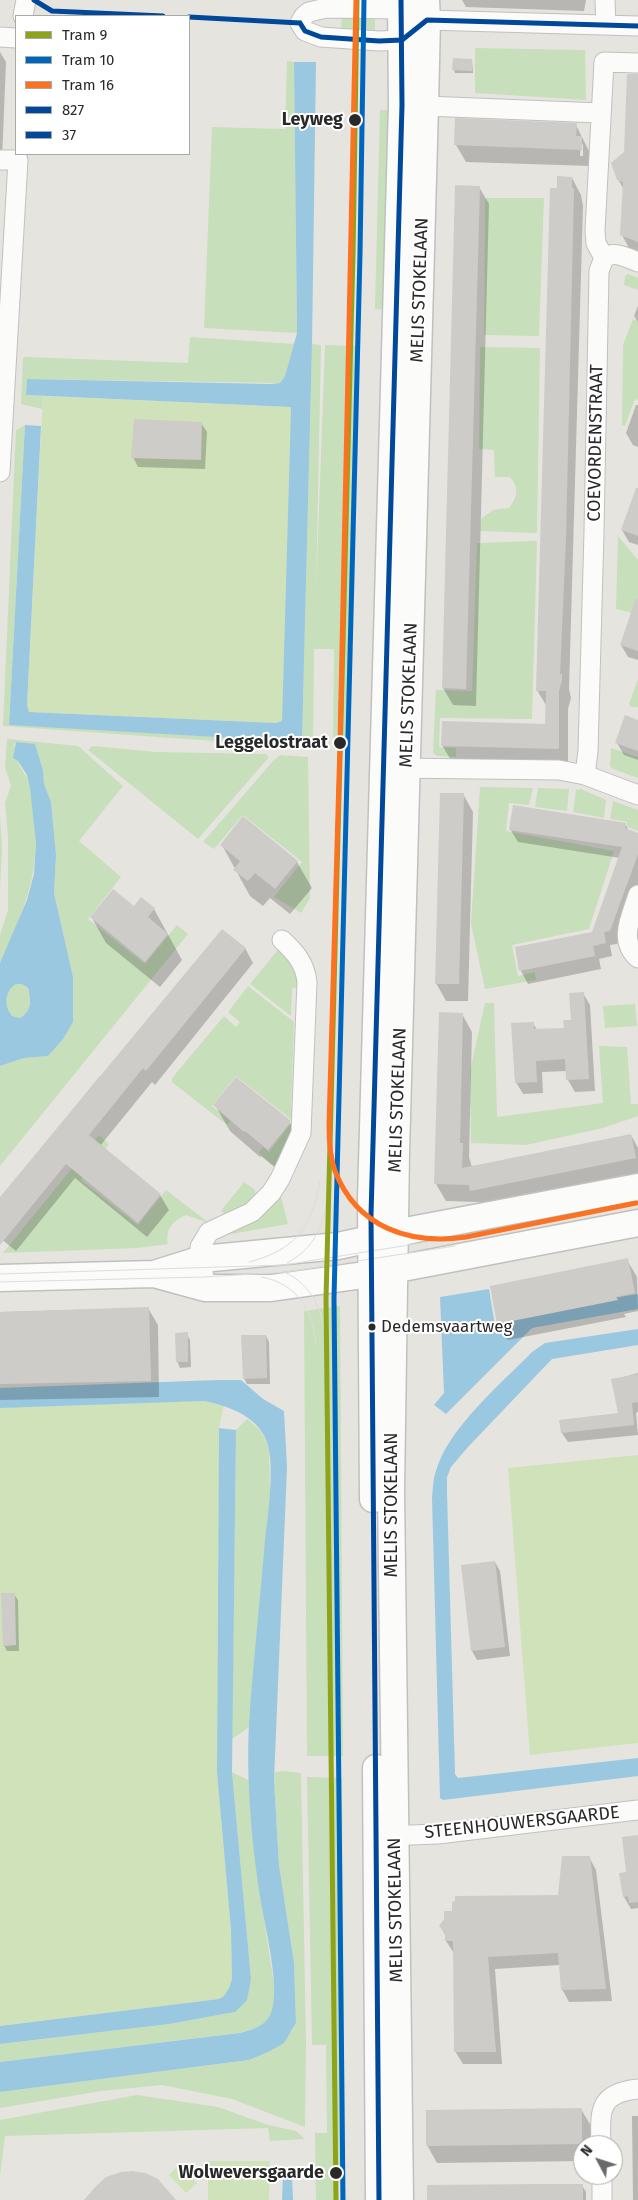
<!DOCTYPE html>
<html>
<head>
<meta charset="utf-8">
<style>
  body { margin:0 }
  #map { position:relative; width:638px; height:2200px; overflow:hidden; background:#e6e4df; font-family:"Fira Sans",sans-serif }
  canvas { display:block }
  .legend { position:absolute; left:15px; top:15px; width:175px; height:140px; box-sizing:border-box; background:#fff; border:1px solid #a9a9a9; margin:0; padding:6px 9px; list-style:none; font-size:15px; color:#292929 }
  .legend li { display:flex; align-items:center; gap:10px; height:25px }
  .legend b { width:25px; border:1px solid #a9a9a9 }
  .north { position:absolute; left:573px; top:2135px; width:50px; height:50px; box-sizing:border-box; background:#fff; border:1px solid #a9a9a9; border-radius:50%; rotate:310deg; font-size:14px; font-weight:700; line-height:20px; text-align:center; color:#292929 }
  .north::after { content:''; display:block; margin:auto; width:18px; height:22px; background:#6b6a69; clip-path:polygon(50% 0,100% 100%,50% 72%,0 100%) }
</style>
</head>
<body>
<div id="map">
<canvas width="638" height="2200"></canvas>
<ul class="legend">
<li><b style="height:6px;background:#8da31a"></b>Tram 9</li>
<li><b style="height:6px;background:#0065bd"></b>Tram 10</li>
<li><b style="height:6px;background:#fa7222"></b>Tram 16</li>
<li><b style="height:6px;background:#004899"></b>827</li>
<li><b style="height:6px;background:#004899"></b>37</li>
</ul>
<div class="north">N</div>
</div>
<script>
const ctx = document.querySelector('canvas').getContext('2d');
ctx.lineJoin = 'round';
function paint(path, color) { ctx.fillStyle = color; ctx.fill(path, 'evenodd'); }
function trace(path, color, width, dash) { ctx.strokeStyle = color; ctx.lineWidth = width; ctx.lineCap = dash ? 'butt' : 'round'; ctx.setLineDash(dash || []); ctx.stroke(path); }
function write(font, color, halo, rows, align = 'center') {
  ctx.font = font + ' "Fira Sans",sans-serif'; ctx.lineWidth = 4; ctx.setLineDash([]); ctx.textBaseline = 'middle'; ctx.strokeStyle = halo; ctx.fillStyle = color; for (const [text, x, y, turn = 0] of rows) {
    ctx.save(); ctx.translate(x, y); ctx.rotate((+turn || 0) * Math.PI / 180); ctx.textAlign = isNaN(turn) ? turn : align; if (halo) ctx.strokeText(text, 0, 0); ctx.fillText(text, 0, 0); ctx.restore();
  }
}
paint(new Path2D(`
  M342 14 375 15V35L341 34Z
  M475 48 585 50 586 100 475 93Z
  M287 61 294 62 297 333 204 328 212 127 285 129Z
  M380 110H389L384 310 375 309Z
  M485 198H544L539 336 484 335Z
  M628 274 638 278V290L624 285 625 276Z
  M633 319 638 321V400L635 399 625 426 622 425 623 345Z
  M190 337 294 344 285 376 280 383 27 379 26 395 43 396 42 409 21 404 23 358 25 357 188 363Z
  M312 344 321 345 316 591 325 345 357 346 349 749H333L334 649H314L313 748 3 726 16 430 25 425 9 724 302 742Z
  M480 347 540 348 537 533 480 531 481 519 493 510 509 508C517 497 520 489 510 477H495L494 450 479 449Z
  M618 536 638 560V614L616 609Z
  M537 541 532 719 440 718 439 747 456 748V757L437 756 433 753 436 690 472 691 477 543Z
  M638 679V707H631L629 704Z
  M7 739 78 746 123 786 79 841 121 877 88 919 145 964 177 925 188 934 0 1166V1066L24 1058 48 1056 73 977 54 893 56 855 51 802 44 784 43 770 35 745 16 742 14 744C15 749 16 755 17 760 21 770 28 776 30 787 45 859 30 899 0 963V935L8 910V835L5 803 11 786 5 767Z
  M92 746 156 752 266 754 269 757 198 839 88 750Z
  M611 748 638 757V778L613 769 610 766Z
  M280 755 308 757 310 898 301 913 274 897 302 862 243 815 214 849 203 842 273 761Z
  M480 787 533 788 529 805 509 803 506 831 614 851 589 929 512 945 518 976 535 972 536 980 485 989 471 924Z
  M538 788 569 789 567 811 535 807Z
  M581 789 606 800 604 818 573 812 576 790Z
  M613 801 638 810V831L627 827V822L610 819Z
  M0 815 2 850 0 888Z
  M280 947 296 969 300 987 292 988 291 1016 250 984Z
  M16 984H22L28 989C30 998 31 1004 27 1014L20 1018 12 1016C4 1006 3 992 16 984Z
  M248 986 294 1022 291 1109 297 1110 293 1137 280 1171 259 1153 263 1147 269 1152 293 1121 236 1076 212 1106 230 1121 227 1125 172 1082V1078L224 1016 236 1027 240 1022 228 1012Z
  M485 1003H494L497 1117 603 1103 599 1046 627 1047 631 1104H638V1116L603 1128 526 1145 471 1143 470 1071Z
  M635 1004 637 1026 605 1028 603 1006Z
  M99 1135 109 1144 81 1180 138 1225 166 1190 209 1223 186 1215C173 1221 165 1229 168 1244L138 1248 3 1253Z
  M244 1182 255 1190 256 1198 229 1218 221 1211Z
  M280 1193 288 1224 231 1234 229 1231Z
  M340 1306 343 1756H307L304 1311Z
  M247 1419 259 1429 266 1440 269 1450 270 1492 249 1727 232 1739 236 1430Z
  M284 1771 301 1773 306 2043 305 2127 232 2099 162 2085 101 2091 0 2108V2092L249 2060 292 2031 296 2023 294 1963 279 1865 274 1781 275 1772Z
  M232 1772 250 1781 257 1874 274 1984V2008L268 2019 261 2026 240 2033 0 2062V2044L169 2024 235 2012 251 1979Z
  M307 1777 342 1778 345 2167H335L336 2200H316L315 2133H327L326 2045H312Z
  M137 2095 218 2107 268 2125 296 2131 305 2139 270 2141 268 2128 5 2136 0 2176V2120Z`), '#c7dfbb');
paint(new Path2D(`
  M43 396 291 407 282 721 276 723 29 712 27 705Z
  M203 1401 224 1405 219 1428 217 1772 231 1930 232 1979 229 1988 224 1996 219 1999 0 2026V1407Z
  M638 1455V1743L530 1755 508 1468Z
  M208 2161H270L269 2200H208Z
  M179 2165 197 2183 186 2193 169 2175Z`), '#cfe2b9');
paint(new Path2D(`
  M294 62H316L312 344 302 742 9 725 25 425 41 426 27 705 29 712 276 723 282 721 291 407 26 395 27 379 271 384 280 383 285 376 297 333Z
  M16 742 35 744 43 770 44 784 51 802 56 855 54 893 73 977V1022L63 1039 48 1056 24 1058 0 1066V963L27 900 34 874 36 843 30 788 27 775 18 761 13 758ZM16 984H22L28 988C31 1001 32 1011 20 1018L12 1016C4 1006 4 992 16 984Z
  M489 1289 496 1332 500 1334 517 1317 537 1311 638 1294V1309L532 1328 446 1414 434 1405 444 1393 440 1297Z
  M638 1329V1345L552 1359 468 1447 451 1467 447 1477V1492L455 1774 458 1778 638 1758V1776L443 1800 440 1798 439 1761 432 1497C433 1489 433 1479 436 1471 448 1428 501 1384 532 1352L545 1343Z
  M218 1380H241L263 1399 284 1411 287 1467 274 1781 279 1865 294 1963 296 2023 284 2043 270 2051 249 2060 0 2092V2062L240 2033C250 2030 262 2028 269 2017 283 1996 265 1928 261 1902 252 1847 246 1781 249 1725 253 1663 260 1602 265 1540 268 1513 275 1467 267 1442 258 1416 227 1405 203 1401L0 1408V1388Z
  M219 1428 236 1430 232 1772 251 1979 247 2000 235 2012 169 2024 0 2044V2026L219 1999 224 1996 229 1988 232 1979 231 1930 217 1772Z
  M286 2170 292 2175 293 2200H282L283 2175Z`), '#9ac8e0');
paint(new Path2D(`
  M462 0H586L584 11 466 7Z
  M0 52 6 62 2 160H0Z
  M472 60 473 73H455L454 70Z
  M638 75V251L629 248 622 235 624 190 618 179 625 152Z
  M576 125 591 155V166L466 162 456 145ZM581 142 583 145V156H580Z
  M572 178 581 195 583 206 569 689 571 698 568 709V763L452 762 442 745 546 725 547 707 537 690 558 189Z
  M479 187 489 204 476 706 453 705 443 688Z
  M638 306V322L634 316Z
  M636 405H638V447L633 445 626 433Z
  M201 423 207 432 205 469 138 467 133 457Z
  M638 507V545L629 542 622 530Z
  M638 619V660L628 657 621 645Z
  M638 721V760L624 755 617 743Z
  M463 794 473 812 468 1001H446L436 983Z
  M625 824 629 831 638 834V886L617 944 610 945 612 956 599 959 601 969 528 984 521 971 516 948 593 933 620 858 518 842 510 829Z
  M222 845 297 862 312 888 290 914 270 898 263 906 250 896Z
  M134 907 154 909 182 960 160 987 106 943 92 918Z
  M245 948 253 963 155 1085 152 1082 100 1146 160 1195 169 1210 147 1237 75 1178 16 1251 0 1238V1199L100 1076 102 1078Z
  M583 993 590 1005 595 1091 575 1092 568 1080 567 1071 542 1072 543 1093 523 1094 516 1082 533 1023 537 1030 565 1029 572 1021Z
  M440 1014H462L472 1032 469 1157 472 1167 631 1135 638 1148V1176L482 1207 479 1202 446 1201 436 1184Z
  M215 1105 289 1121 304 1150 284 1175 261 1156 260 1157 230 1131Z
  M627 1260 637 1277 638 1311 624 1314 626 1317 508 1340 498 1323Z
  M148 1308 158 1325 159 1397 0 1400V1312Z
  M187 1334 190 1340 191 1367 180 1368 177 1361Z
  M266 1336 269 1342 270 1384H247L244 1378Z
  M638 1373V1412L636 1413 638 1435 568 1442 562 1433 561 1421 619 1414 613 1380Z
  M495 1562 500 1571 510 1656 477 1660 472 1651Z
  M14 1594 18 1600 19 1651H7L4 1645Z
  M638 1836V1908L631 1909 624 1897 620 1874 627 1873Z
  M589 1857 596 1870 612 2001 569 2002 562 1989 560 1965 495 1969 502 2064H463L455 2051 454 1953 446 1941V1936L440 1926 559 1896Z
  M581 2109 591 2126V2145H583V2161L437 2163 427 2145Z
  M632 2116H638V2200H633Z
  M582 2185 586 2192V2200H428Z`), '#0003');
paint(new Path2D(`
  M453 58 472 59V71L452 70Z
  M627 74H638V242L620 235 623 182 617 180 611 163 624 152Z
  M455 118 577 123 576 136H582V150L454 145Z
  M557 176 572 177V188H574L566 538 560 674H562V681L559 691V749L441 746 442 721 545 724 546 691H536L550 188H557Z
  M455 185 480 186 466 689 442 688Z
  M134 419 202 422 201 460 131 458Z
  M636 488H638V536L621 530Z
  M636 598 638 599V651L620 645Z
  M625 715 638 720V751L615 743Z
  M440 793H464L459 984H435Z
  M513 805 626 823 625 828 638 833V854L610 931 604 932 606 943 593 946 595 956 519 971 515 947 592 932 622 847 509 830Z
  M243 816 298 861 275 889 255 873 248 881 233 870 240 861 220 845Z
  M113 889 134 906 141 897 155 908 148 917 168 934 145 962 90 917Z
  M222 929 246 948 146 1071 143 1068 89 1135 161 1194 138 1223 66 1164 0 1245V1197Z
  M584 992 589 1079 566 1080 565 1059 536 1061 537 1082 515 1083 511 1023 534 1022V1029L564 1028 563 1020H571L569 993Z
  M439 1012 463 1013 460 1143H463L462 1168 631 1134 636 1158 470 1191 469 1185 434 1184Z
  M236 1077 290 1120V1123L268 1150 245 1131 244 1132 213 1105Z
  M628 1258 635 1293 616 1297 618 1300 497 1324 490 1286Z
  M149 1307 151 1381 0 1384V1312Z
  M188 1332V1362H176L175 1333Z
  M241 1335H266L267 1378 243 1379Z
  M638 1374V1402L632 1403 634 1425 561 1433 559 1420 618 1413 611 1379Z
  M495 1561 505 1647 471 1651 461 1565Z
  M1 1593H15L16 1645 3 1646Z
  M638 1835V1902L629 1903 628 1896 623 1897 619 1873 626 1872 622 1837Z
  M562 1856H590L606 1989 561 1990 558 1953 488 1957 496 2052H454L453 1941H445V1933L439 1926 444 1919V1911H452V1902L455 1901V1896L558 1895Z
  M582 2108V2144L426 2146V2110Z
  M132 2171 145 2173 158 2179 176 2200H84L96 2186 106 2177 121 2172Z
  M541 2184H583V2200H427V2185Z`), '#ceccc8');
const street = new Path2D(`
  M605 0 606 24
  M23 16 26 0
  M410 33 402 40 379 41 321 37 305 31 300 23 304 16 309 12 326 8 401 9 427 20 638 26
  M0 37 16 38
  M425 106 601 113
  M0 160H18L0 472
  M604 258 596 243 595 231 604 62 638 63
  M604 258C615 250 627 258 638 262
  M396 768 559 770 585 775 638 795
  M585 775 588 751 594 532 599 271 604 258
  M638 895C631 917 618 940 638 958
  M205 1288 200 1247 209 1232 252 1212 271 1193 280 1179 301 1133 307 982C305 963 295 952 282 940
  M383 1836 438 1834 638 1810
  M601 2145C600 2111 598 2093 638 2089
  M602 2200V2175`);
const secondary = new Path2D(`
  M154 1274 202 1259 338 1246 416 1229 638 1187
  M0 1278 154 1274 205 1288H271L371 1274 638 1223
  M373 1499 371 1199 402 105 401 0
  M376 1768 379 2200
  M400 2200 391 1491 396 1152 425 106 427 20 426 0`);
trace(street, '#c0c0c0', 21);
trace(secondary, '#c0c0c0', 29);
trace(street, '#fbfbfa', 19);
trace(secondary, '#fbfbfa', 26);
trace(new Path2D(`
  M249 1262C296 1250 312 1227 320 1180
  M287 1263C314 1249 324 1225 328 1196
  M284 1272C313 1285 322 1310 326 1340
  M0 1274 284 1265 484 1233
  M261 1277C297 1283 313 1310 316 1344
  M0 1282 204 1277 286 1272 455 1246`), '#dddcde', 1);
trace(new Path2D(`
  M379 2200 371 1215 402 105 401 0`), '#004899', 5);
trace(new Path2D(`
  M34 0 52 11 163 16
  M189 17 300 23
  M300 23 305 31 321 37 379 41 402 40 427 20 638 26`), '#004899', 5);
trace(new Path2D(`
  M336 2200 326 1298 353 254 357 0`), '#8da31a', 5);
trace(new Path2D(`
  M343 2200 334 1298 360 254 364 0`), '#0065bd', 5);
trace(new Path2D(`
  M356 0 340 743 329 1125C329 1140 330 1157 335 1171 357 1228 410 1245 466 1237L636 1203`), '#fa7222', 5);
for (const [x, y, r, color] of [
  [355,120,7,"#292929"],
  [340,743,7,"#292929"],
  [372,1327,4.5,"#292929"],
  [336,2173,7,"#292929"]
]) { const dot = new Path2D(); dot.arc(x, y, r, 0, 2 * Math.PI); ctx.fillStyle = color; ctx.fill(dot); trace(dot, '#fff', 2); }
write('17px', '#292929', '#fff', [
  ["Dedemsvaartweg",381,1327]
], 'left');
write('bold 18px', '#292929', '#fff', [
  ["Leyweg",343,120],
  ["Leggelostraat",328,743],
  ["Wolweversgaarde",324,2173]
], 'right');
write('18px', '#292929', '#fff', [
  ["MELIS STOKELAAN",420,290,-88],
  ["COEVORDENSTRAAT",596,443,-89],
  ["MELIS STOKELAAN",409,695,-88],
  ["MELIS STOKELAAN",398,1100,-88],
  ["MELIS STOKELAAN",392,1505,-90],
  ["STEENHOUWERSGAARDE",522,1823,-6],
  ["MELIS STOKELAAN",396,1910,-91]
]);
</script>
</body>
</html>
